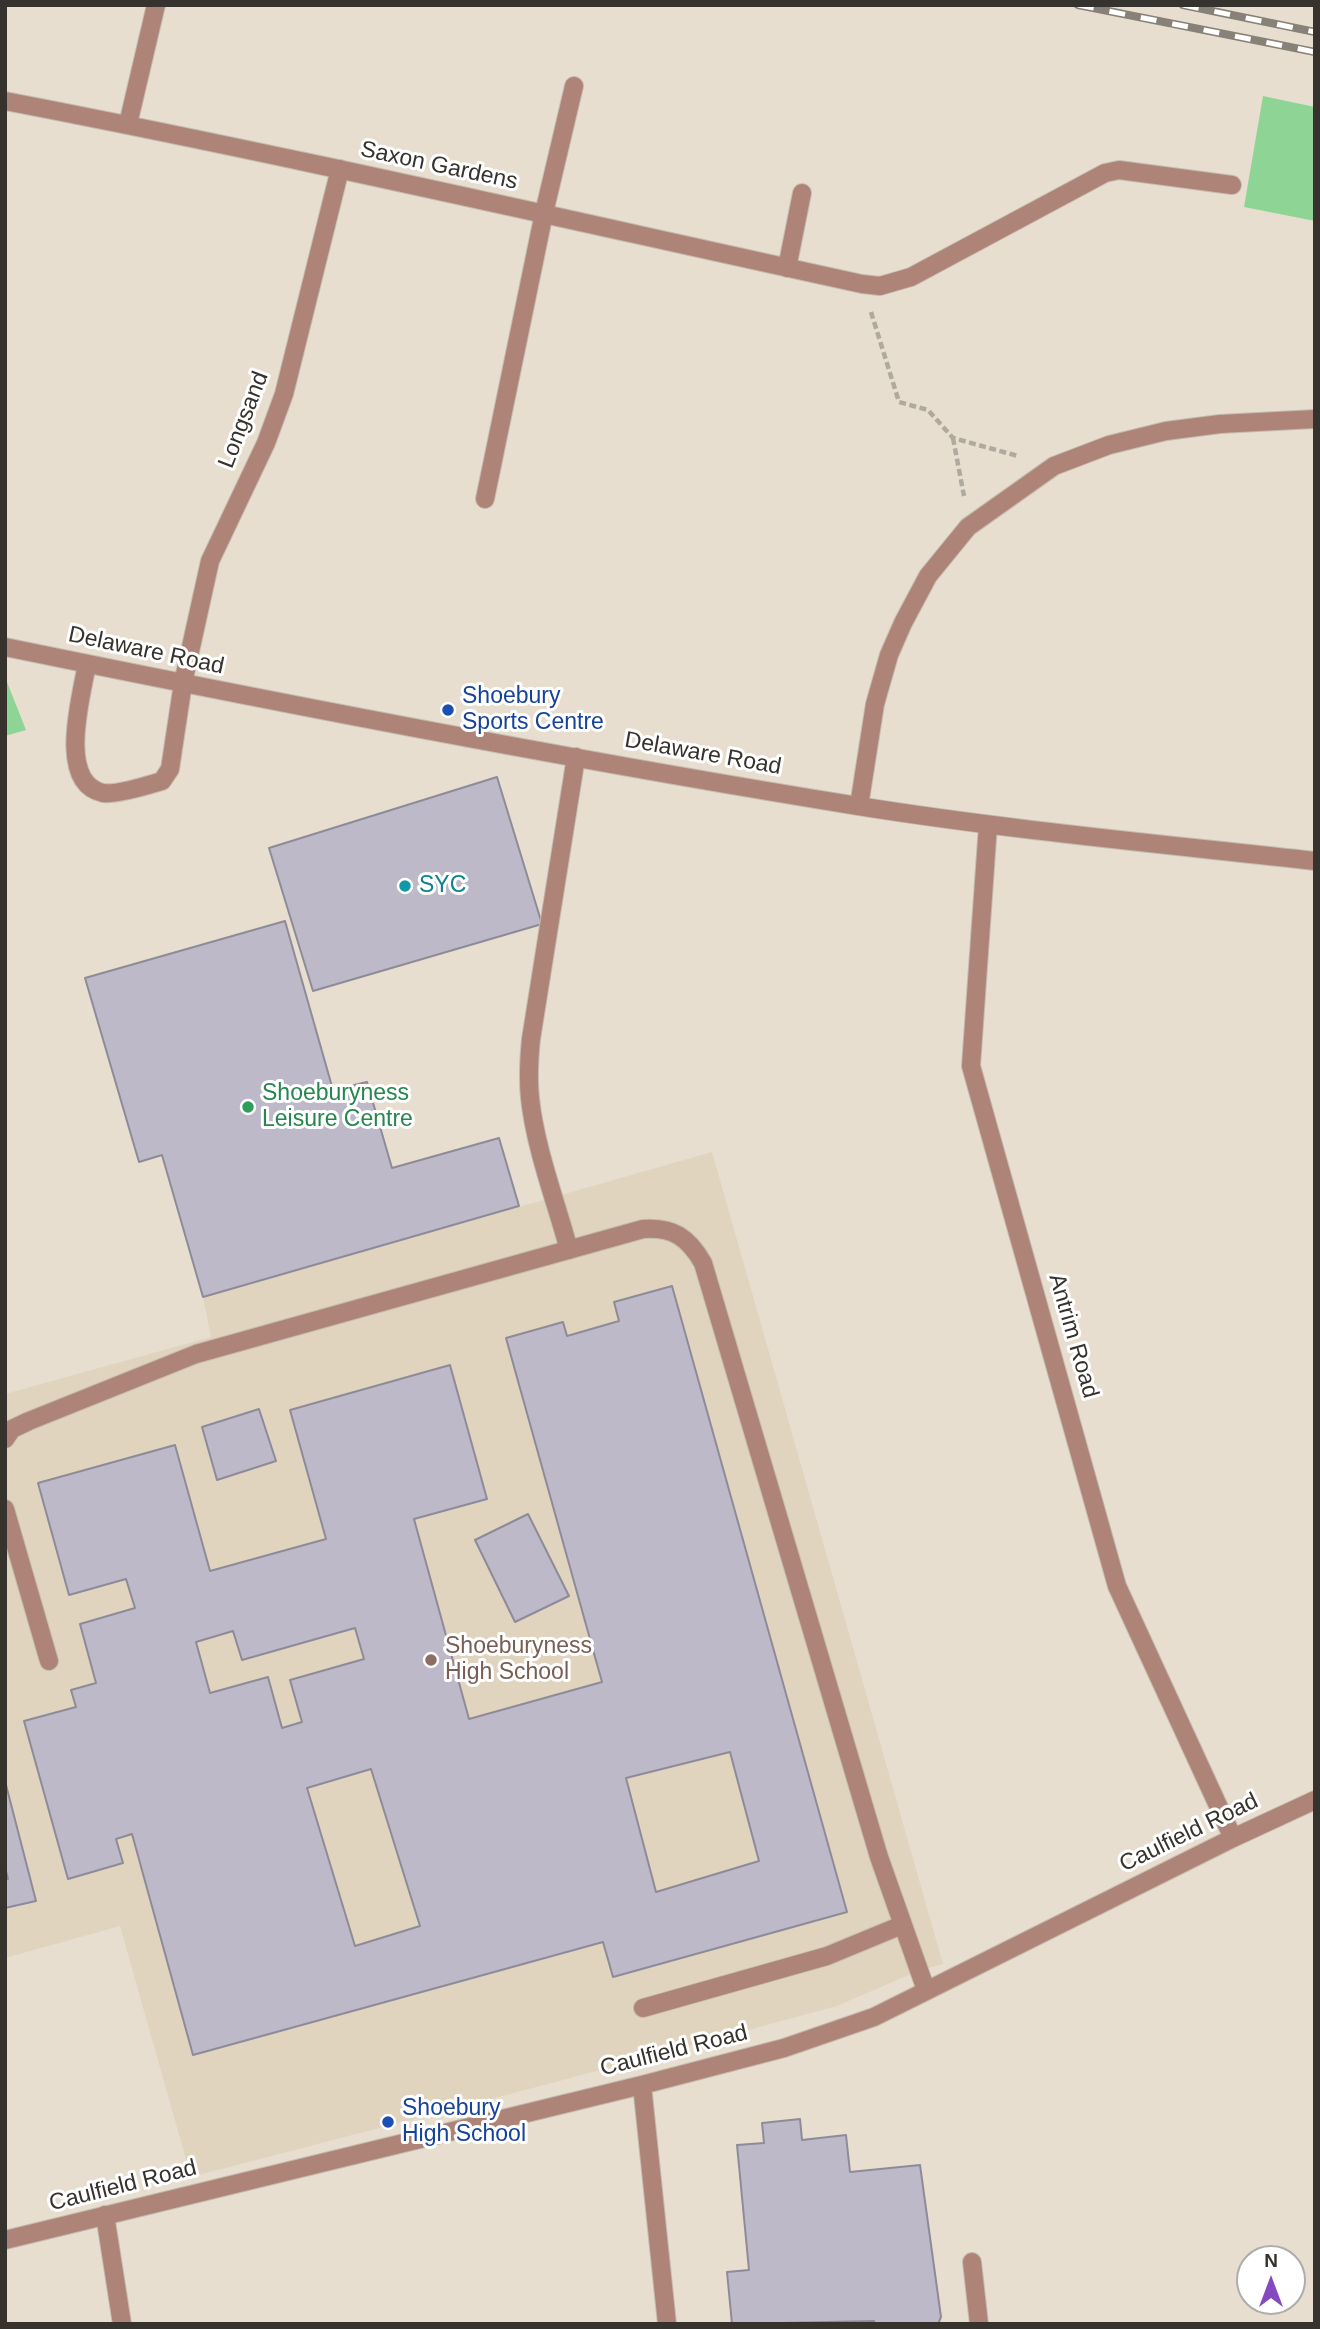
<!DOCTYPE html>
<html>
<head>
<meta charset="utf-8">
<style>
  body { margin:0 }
  #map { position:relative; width:1320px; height:2329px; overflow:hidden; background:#e7ded0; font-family:Arial,sans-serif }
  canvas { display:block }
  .frame { position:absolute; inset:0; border:7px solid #36322d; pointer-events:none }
  .north { position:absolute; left:1236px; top:2245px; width:70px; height:70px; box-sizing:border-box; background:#fff; border:2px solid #afadab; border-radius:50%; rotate:0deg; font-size:19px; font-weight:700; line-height:28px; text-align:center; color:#36322d }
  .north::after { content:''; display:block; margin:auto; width:24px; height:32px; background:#8449bf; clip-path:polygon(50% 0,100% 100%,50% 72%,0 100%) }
</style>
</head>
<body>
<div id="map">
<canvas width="1320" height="2329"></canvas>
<div class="frame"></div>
<div class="north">N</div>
</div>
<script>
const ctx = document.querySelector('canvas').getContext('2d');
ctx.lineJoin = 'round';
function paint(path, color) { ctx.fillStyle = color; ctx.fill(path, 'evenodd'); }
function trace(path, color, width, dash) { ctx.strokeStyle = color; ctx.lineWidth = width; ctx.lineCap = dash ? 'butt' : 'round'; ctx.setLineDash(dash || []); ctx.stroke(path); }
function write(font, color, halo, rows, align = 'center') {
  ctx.font = font + ' Arial,sans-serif'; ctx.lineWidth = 6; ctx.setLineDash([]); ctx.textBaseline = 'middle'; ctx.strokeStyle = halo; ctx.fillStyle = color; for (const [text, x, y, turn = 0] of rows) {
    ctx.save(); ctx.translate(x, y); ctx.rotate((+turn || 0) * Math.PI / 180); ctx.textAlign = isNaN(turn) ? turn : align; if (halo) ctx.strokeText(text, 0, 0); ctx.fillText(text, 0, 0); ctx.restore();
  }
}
paint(new Path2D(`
  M712 1152 943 1964 918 1971 837 2006 552 2083 191 2177 120 1926 5 1958V1394L211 1337 203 1297Z`), '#e0d4bf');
paint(new Path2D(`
  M1263 96 1315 107V221L1244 207Z
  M5 677 26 730 5 736Z`), '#8ed595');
const building = new Path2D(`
  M497 777 542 924 313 991 269 848Z
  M285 921 333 1090 367 1082 392 1168 499 1138 519 1206 203 1297 162 1155 139 1162 85 978Z
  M672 1286 847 1912 613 1977 603 1942 193 2055 132 1834 116 1839 123 1863 68 1879 24 1721 76 1707 71 1690 96 1683 80 1624 135 1608 126 1579 69 1595 38 1483 175 1445 210 1571 326 1539 290 1410 450 1365 487 1499 414 1519 469 1719 602 1682 506 1338 563 1322 567 1336 619 1321 614 1302ZM355 1628 364 1659 290 1680 302 1722 282 1728 268 1677 210 1693 196 1642 233 1631 242 1660ZM730 1752 759 1861 656 1892 626 1778ZM371 1769 420 1926 355 1946 307 1788Z
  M259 1409 276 1461 217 1480 202 1427Z
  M528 1514 569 1596 515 1622 475 1540Z
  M5 1781 36 1901 5 1908V1879H8L5 1867Z
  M800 2119 802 2140 846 2135 850 2172 920 2165 941 2317 938 2324H875L874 2321 732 2324 727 2272 749 2270 737 2145 764 2143 762 2123Z`);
paint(building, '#bdb9c8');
trace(building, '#8e8b99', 2);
const minor = new Path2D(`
  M5 101C292 156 577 222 862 284L880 286 911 277 1105 173 1119 170 1232 185
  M128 124 156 5
  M787 268 802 193
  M485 499 544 213 574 86
  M5 647C288 705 572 760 858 806 1009 830 1162 844 1315 861
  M87 664C82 694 56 783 103 793 115 795 149 785 162 781L170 769 183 683 210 561 266 443 284 394 340 169
  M859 806 875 704 889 655 903 623 928 576 968 527 1054 466 1109 445 1166 431 1220 424 1315 419
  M988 825 971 1066 1117 1586 1233 1838
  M569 1250C556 1202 535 1147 530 1098 528 1079 529 1059 531 1039L576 757
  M5 1439 12 1429 29 1421 196 1354 643 1229C673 1227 688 1237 703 1263L879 1857 926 1990
  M5 1509 49 1661
  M643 2008 827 1956 902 1925
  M642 2085 667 2324
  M105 2215 122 2324
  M5 2240 642 2085 784 2048 874 2017 1233 1838 1315 1800
  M972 2262 979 2324`);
trace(minor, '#c4bcaf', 20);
trace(new Path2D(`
  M871 312 899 402 928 410 953 438 1018 456
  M953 438 964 496`), '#b0a99d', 4.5, [7, 3.5]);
trace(minor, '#af8478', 18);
const rail = new Path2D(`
  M1078 5 1315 52
  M1183 5 1315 32`);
trace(rail, '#888178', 8);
trace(rail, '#fff', 5, [16]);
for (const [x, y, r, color] of [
  [448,710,7,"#1a4fb4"],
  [405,886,7,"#0f9aa8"],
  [248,1107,7,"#2e9e5b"],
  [431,1660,7,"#8d6e63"],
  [388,2122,7,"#1a4fb4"]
]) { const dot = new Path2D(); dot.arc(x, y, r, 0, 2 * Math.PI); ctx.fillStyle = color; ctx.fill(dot); trace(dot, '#fff', 2.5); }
write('23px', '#36322d', '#fff', [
  ["Saxon Gardens",439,166,12],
  ["Longsand",244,420,-69],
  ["Delaware Road",146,651,12],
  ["Delaware Road",703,754,10],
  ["Antrim Road",1073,1336,74],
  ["Caulfield Road",1189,1833,-26],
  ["Caulfield Road",674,2051,-14],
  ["Caulfield Road",123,2186,-14]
]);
write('23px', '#164399', '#fff', [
  ["Shoebury",462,697],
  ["Sports Centre",462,723],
  ["Shoebury",402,2109],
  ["High School",402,2135]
], 'left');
write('23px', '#0d838f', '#fff', [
  ["SYC",419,886]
], 'left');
write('23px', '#27864d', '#fff', [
  ["Shoeburyness",262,1094],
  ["Leisure Centre",262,1120]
], 'left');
write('23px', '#785e54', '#fff', [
  ["Shoeburyness",445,1647],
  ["High School",445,1673]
], 'left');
</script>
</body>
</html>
